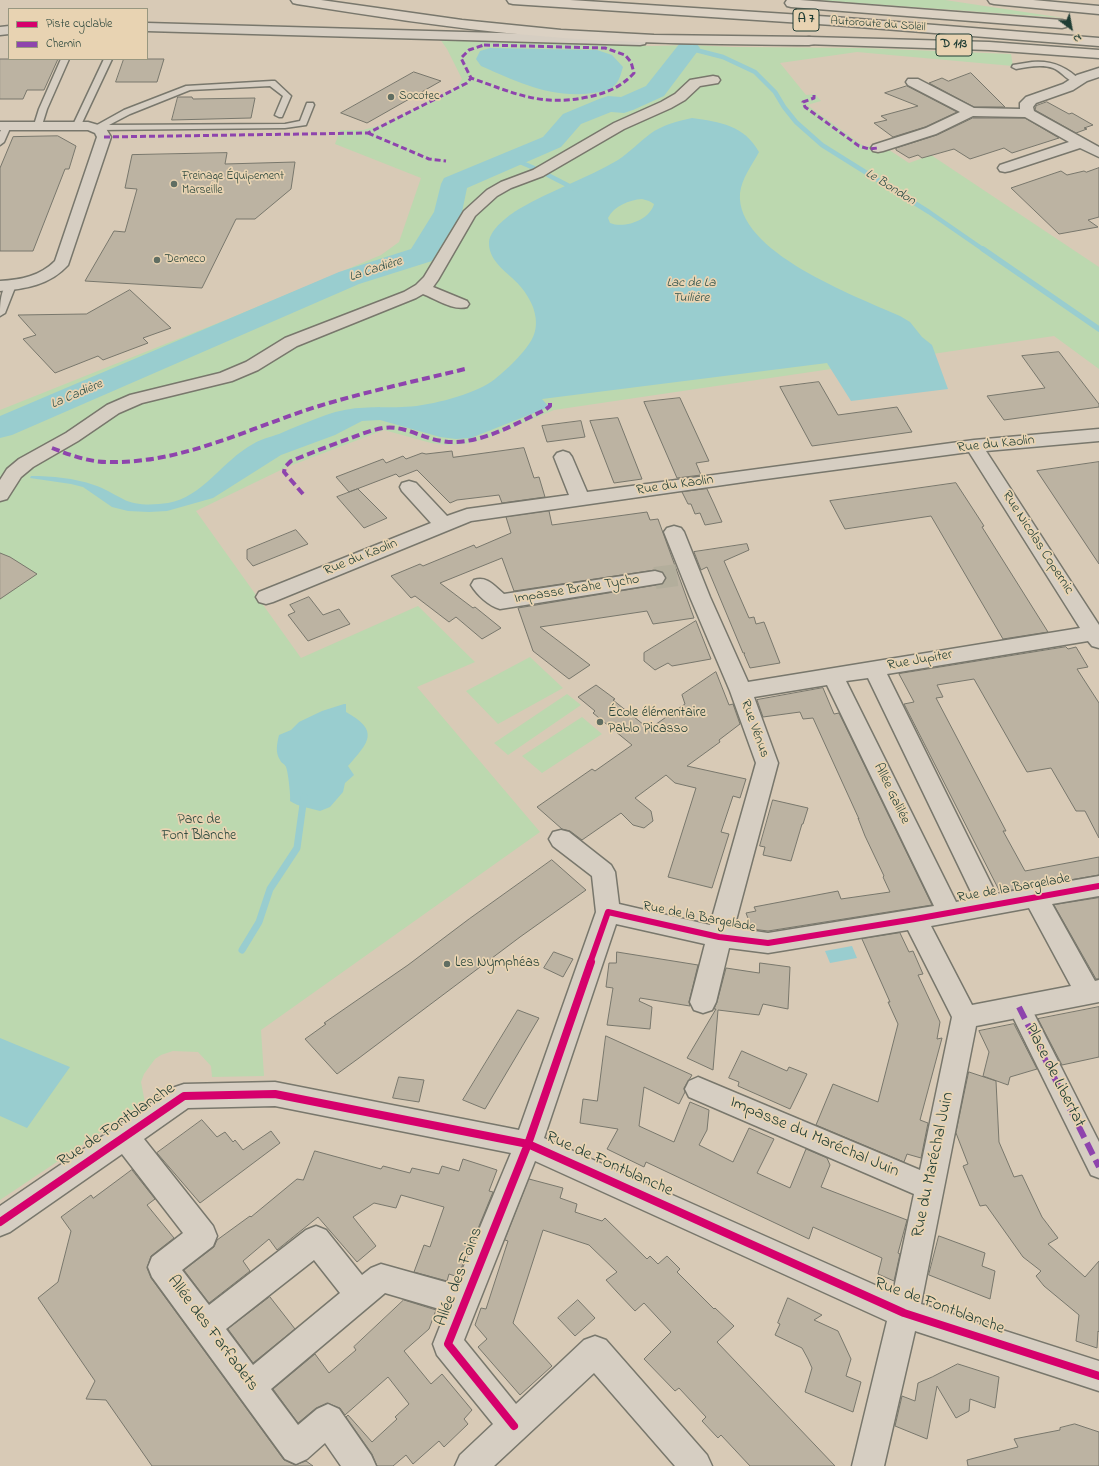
<!DOCTYPE html>
<html>
<head>
<meta charset="utf-8">
<style>
  body { margin:0 }
  #map { position:relative; width:1099px; height:1466px; overflow:hidden; background:#d8cab6; font-family:"Indie Flower",sans-serif }
  canvas { display:block }
  .legend { position:absolute; left:8px; top:8px; width:140px; height:52px; box-sizing:border-box; background:#e8d3b2; border:1px solid #989780; margin:0; padding:5px 7px; list-style:none; font-size:12px; color:#1f3d34 }
  .legend li { display:flex; align-items:center; gap:8px; height:20px }
  .legend b { width:20px; border:1px solid #989780 }
  .north { position:absolute; left:1051px; top:8px; width:40px; height:40px; -webkit-text-stroke:3px #e8d3b2; paint-order:stroke; rotate:148deg; font-size:11px; font-weight:700; line-height:16px; text-align:center; color:#1f3d34 }
  .north::after { content:''; display:block; margin:auto; width:14px; height:18px; background:#1f3d34; clip-path:polygon(50% 0,100% 100%,50% 72%,0 100%) }
</style>
</head>
<body>
<div id="map">
<canvas width="1099" height="1466"></canvas>
<ul class="legend">
<li><b style="height:5px;background:#d6006c"></b>Piste cyclable</li>
<li><b style="height:5px;background:#8e44ad"></b>Chemin</li>
</ul>
<div class="north">N</div>
</div>
<script>
const ctx = document.querySelector('canvas').getContext('2d');
ctx.lineJoin = 'round';
function paint(path, color) { ctx.fillStyle = color; ctx.fill(path, 'evenodd'); }
function trace(path, color, width, dash) { ctx.strokeStyle = color; ctx.lineWidth = width; ctx.lineCap = dash ? 'butt' : 'round'; ctx.setLineDash(dash || []); ctx.stroke(path); }
function write(font, color, halo, rows, align = 'center') {
  ctx.font = font + ' "Indie Flower",sans-serif'; ctx.lineWidth = 3.5; ctx.setLineDash([]); ctx.textBaseline = 'middle'; ctx.strokeStyle = halo; ctx.fillStyle = color; for (const [text, x, y, turn = 0] of rows) {
    ctx.save(); ctx.translate(x, y); ctx.rotate((+turn || 0) * Math.PI / 180); ctx.textAlign = isNaN(turn) ? turn : align; if (halo) ctx.strokeText(text, 0, 0); ctx.fillText(text, 0, 0); ctx.restore();
  }
}
paint(new Path2D(`
  M816 0H945L1064 18Z
  M440 39 652 46 692 45 732 47 862 48 1011 54 1013 66 857 52 780 63 806 95 815 94 821 101 807 105 865 147 880 144 909 163 931 155 1099 267V369L1054 336 554 410 485 439 465 444 446 445 431 443 384 430 287 467 196 511 301 658 418 606 475 662 417 687 540 832 261 1030 264 1076 212 1077 211 1066 198 1052 173 1051 161 1055 155 1059 144 1074 141 1082 145 1103 0 1200V410L228 319 381 255 399 242 421 178 335 144 340 130H363L381 125 457 87 462 79 447 49Z
  M530 657 563 688 498 724 466 691Z
  M567 694 581 705 508 755 494 743Z
  M582 717 602 734 542 773 522 756Z`), '#bcd8af');
paint(new Path2D(`
  M490 48 597 50 612 55 623 67C621 73 620 79 616 84 611 90 601 92 593 93 552 99 518 82 481 66L476 59 480 51Z
  M692 118C720 122 744 125 759 152 752 165 742 178 740 193 735 252 856 296 900 316L910 322 922 337 932 345 948 389 851 401 827 363 542 399 549 407 471 438 456 439 440 437 380 420 362 421 335 435 281 455 213 498 167 511 149 512 128 511 112 507 83 487 71 484 30 478 31 476C52 476 74 478 94 485 104 488 113 494 123 499 135 506 154 505 168 503 203 497 223 460 253 444 261 439 270 437 279 434 294 427 310 421 326 415 355 405 372 408 402 407 425 407 467 396 486 385 499 378 521 356 529 344 543 325 534 302 520 286 509 273 488 262 489 242 490 229 509 215 519 209 551 190 586 179 618 160 629 153 639 142 650 134 662 125 678 121 692 118ZM642 199 649 201 654 204C650 220 624 229 610 223L608 218C614 206 629 200 642 199Z
  M344 704H346V712C380 731 369 742 348 766L354 775 345 783 343 792 330 807 320 811C310 808 299 807 290 801 291 797 288 771 286 767 285 764 281 763 280 760 275 752 277 744 279 735L291 730 299 722 322 711Z
  M852 946 857 958 830 963 825 951Z
  M0 1038 70 1067 27 1128 0 1116Z`), '#99cdcf');
trace(new Path2D(`
  M688 48 723 57 755 72 775 92 784 107 796 122 822 145 929 212 984 250
  M513 159 534 168
  M544 173 577 190`), '#99cdcf', 4.5);
trace(new Path2D(`
  M983 249 1099 329`), '#99cdcf', 5.5);
trace(new Path2D(`
  M242 950 259 922 270 889 297 848 304 797`), '#99cdcf', 7);
paint(new Path2D(`
  M688 41 696 43 700 48 664 96 633 110 624 113 611 112 581 124 561 147 467 188 462 212 432 261 359 284 12 435 0 438V416L339 272 411 249 434 212 441 184 444 178 543 137 563 114 599 99 608 96 621 97 646 86 680 43Z`), '#99cdcf');
const building = new Path2D(`
  M0 59H58L44 90H27L23 99H0Z
  M124 59H164L157 82H116Z
  M414 72 441 81 367 123 341 113Z
  M971 73 1005 107H974L929 83 942 78 948 81Z
  M907 86 957 112 925 127 893 137 874 123 887 120 881 116 918 106 885 93Z
  M178 97H192L193 99 255 98 251 118 172 120Z
  M1047 102 1069 114 1072 113 1093 125 1084 128 1087 129 1076 133 1035 110 1036 106Z
  M973 118H1025L1059 138 1012 153 1004 148 970 159 954 149 922 158 918 155 909 158 896 150V148L937 135Z
  M58 136 76 146 69 169H65L33 251H0V168L13 137Z
  M227 153 225 164 295 162 291 189 255 219H236L202 288 85 281 114 231 125 232 137 189 125 188 132 155Z
  M1099 168V217L1088 220 1098 227 1059 234 1011 188 1061 171 1067 175 1084 171 1086 172Z
  M130 290 171 328 143 338 148 343 103 360 98 356 55 373 23 339 36 335 18 315 86 314Z
  M1059 352 1099 404V407L1004 420 987 396 1045 388 1022 356Z
  M819 382 838 415 897 407 912 432 812 446 780 387Z
  M680 398 709 461 696 463 701 475 677 478 644 402Z
  M618 418 642 479 614 483 590 421Z
  M581 421 585 437 547 442 542 426Z
  M524 448 534 478 539 477 545 497 502 503 499 495 457 500 450 503 417 470 399 477 396 474 349 492 336 477 383 459 386 463 403 456 406 459 422 453 426 454 452 451 453 457Z
  M1099 462V564L1037 471Z
  M956 483 984 526 982 527 1048 632 1003 639 931 516 845 529 830 501Z
  M358 489 387 518 364 528 337 497Z
  M707 489 714 504 722 522 705 525 700 513 695 514 691 504H688L682 492Z
  M549 511 552 525 647 512 650 520 658 519 694 618 653 624 647 611 540 627 590 665 569 679 533 651 518 608 662 584 666 579 663 572 655 570 514 591 502 558 440 583 473 608 475 607 501 628 482 639 456 617 449 622 415 596 411 598 391 576 420 564 423 566 474 545 476 548 511 533 506 517Z
  M296 530 308 544 253 566 247 559V550Z
  M747 544 749 550 724 561 749 618 754 617 756 624 764 622 780 663 750 668 744 654 745 653H743L707 567 701 570 694 552Z
  M0 553 10 557 37 574 0 599Z
  M309 597 323 615 339 609 350 624 308 641 288 615 295 612 290 605Z
  M696 621 711 659 672 666 668 663 655 670 644 661V653Z
  M1066 647 1068 649 1076 647 1088 667 1077 669 1099 703V838L1085 811H1076L1051 768 1027 772 974 679 937 685 943 697 936 698 1006 831H1003L1025 871 1099 857V875L1000 892 904 704 914 702 899 674Z
  M716 672 729 705 733 704 740 724 719 740 720 742 687 766 746 779 740 798 733 796 721 832 729 834 712 888 668 877 696 788 675 783 666 775 635 798 651 811 653 821 644 828 633 825 621 813 582 840 570 831 562 829 537 807 592 769 595 771 632 745 593 713 595 711 578 697 596 685 615 699 613 700 649 729 685 704 682 695Z
  M823 688 834 714 839 713 932 905 768 931 752 929 746 913 756 911 754 907 838 891 841 899 890 892 883 877 884 876 865 836 858 818 859 819 813 718 803 719 800 712 763 717 757 700Z
  M773 800 808 808 803 824H802L791 861 763 855 765 847 760 846Z
  M552 860 586 890 520 937 359 1058 337 1074 305 1039 326 1024 324 1023 408 965 469 919Z
  M1099 898V979H1096L1054 905Z
  M900 933 909 952 913 951 923 974 918 975 940 1022 937 1039 942 1038 920 1120 928 1123 921 1158 907 1154 904 1162 816 1125 833 1084 878 1102 898 1024 888 1002H890L862 939Z
  M554 952 573 959 563 977 544 968Z
  M617 952 698 965 689 1002 690 1006 640 998 639 1001 652 1007 650 1029 607 1025 613 988 606 987 609 963H616Z
  M760 963 790 967 788 1009 763 1004 759 1015 718 1010 713 1070 687 1058 716 1009H714L717 1002 726 968 759 973Z
  M1099 1007V1057L1062 1065 1038 1019Z
  M518 1010 539 1018 485 1109 463 1100Z
  M1014 1024 1037 1069 1010 1077 1008 1085 983 1076 989 1052 979 1031Z
  M606 1036 692 1075 684 1088 685 1092 679 1104 644 1087 639 1126 674 1142 690 1102 709 1110 707 1130 699 1145 733 1162 749 1128 774 1139 757 1173 790 1188 806 1149 827 1158 830 1165 821 1187 907 1220 898 1253 900 1254 894 1281 878 1274 882 1258 813 1227 809 1239 646 1162 644 1167 607 1149 618 1129 580 1123 583 1099 597 1101Z
  M742 1051 787 1071 789 1067 807 1074 790 1109 738 1086 739 1082 729 1078Z
  M969 1072 996 1081 999 1142 1014 1177 1022 1175 1042 1217 1058 1238 1048 1244 1085 1277 1099 1261V1332L1098 1331 1097 1348 1076 1341 1079 1315 1044 1286 1036 1276 1041 1271 1023 1257 986 1205 980 1206 963 1166 968 1164 956 1133Z
  M399 1077 424 1080 419 1102 393 1098Z
  M202 1120 217 1137 225 1132 233 1142 235 1140 243 1150 271 1131 280 1143 200 1203 157 1153Z
  M315 1151 381 1169 383 1166 410 1173 412 1168 439 1174 442 1166 459 1171 463 1159 497 1170 489 1191 493 1192 477 1231H475L458 1277 449 1274 447 1281 414 1272 424 1245 430 1247 444 1207 401 1195 396 1208 374 1203 353 1217 376 1246 357 1262 318 1217 277 1250 269 1239 243 1261 250 1271 209 1303 184 1270 214 1247 217 1240 250 1216 251 1217 297 1179 303 1180Z
  M132 1170 155 1199 147 1205 174 1238 151 1256 147 1268 151 1278 284 1460 295 1465 306 1461 313 1466H152L106 1400 86 1399 95 1381 38 1298 58 1282 71 1231 61 1217 91 1195 93 1198Z
  M529 1179 563 1188 560 1198 577 1204 575 1212 602 1221 605 1218 647 1259 650 1256 658 1264 667 1256 680 1269 677 1272 714 1309 715 1308 734 1326 717 1342 835 1466H750L721 1435 718 1438 702 1421 706 1417 679 1388 675 1391 644 1359 671 1332 644 1303 635 1311 617 1292 606 1280 617 1272 589 1245 543 1230 513 1323 552 1366 520 1395 478 1347 487 1339 475 1325 481 1308 486 1309 508 1241 505 1240Z
  M939 1236 985 1253 982 1266 995 1271 990 1299 929 1275Z
  M270 1297 295 1329 253 1363 228 1329Z
  M788 1298 822 1315 814 1320 838 1331 851 1359 846 1376 861 1382 853 1412 805 1392 812 1368 808 1359 802 1348 775 1335 780 1324 778 1323Z
  M404 1300 436 1310 429 1329 404 1351 431 1384 442 1374 472 1410 464 1419 468 1424 444 1447 439 1441 413 1464 406 1455 393 1466H377L372 1454 346 1417 348 1415 372 1442 397 1419 395 1417 409 1404 388 1377 345 1415 340 1408 327 1403 316 1408 298 1423 273 1389 315 1354 329 1373 356 1350 354 1347Z
  M578 1300 595 1318 575 1336 558 1318Z
  M958 1364 999 1377 995 1408 970 1399 969 1411 956 1418 937 1386 927 1439 895 1426 902 1396 915 1401 918 1383 932 1377Z
  M1075 1424 1099 1432V1466H968L967 1460 1018 1447 1014 1439 1060 1430V1428Z`);
paint(building, '#bcb3a2');
trace(building, '#78776c', 1);
trace(new Path2D(`
  M655 578 677 575`), '#b3ae9c', 22, [22, 11]);
const service = new Path2D(`
  M61 59H69L47 109 42 125 38 127H35L34 125 39 109Z
  M104 59H112L81 125 77 127H74L73 125Z
  M1032 62C1052 60 1067 67 1081 81L1080 83C1070 85 1062 71 1053 68 1042 64 1027 67 1016 69L1012 67 1013 65Z
  M272 81H275L291 96 282 117H279L275 115 283 96 270 86 190 90 130 114 109 125 285 124 300 121 307 103H313L314 105 306 125 285 128 99 130 95 128 97 125 124 110 186 86Z
  M4 124H7L11 126 4 142 0 145V132Z
  M11 282 16 285 5 313 0 316C0 307 0 285 11 282Z`);
const pedestrian = new Path2D(`
  M1019 997 1027 1000 1099 1142V1178L1091 1175 1008 1007 1011 1000Z`);
const minor = new Path2D(`
  M1099 68V77L1087 81 1073 90 1036 103 1033 107 1034 111 1099 147V157L1080 148 1010 171 1005 172 1000 171 998 168 1000 165 1069 142 1025 117 973 116 936 134 883 151 878 152 873 151 871 148 873 145 926 128 960 112 908 85 906 82 908 79H918L974 108 1020 109V103L1026 97 1063 84 1077 75Z
  M713 76 718 77 720 80 718 83 700 86 685 100 671 108 624 129 543 176 511 188 497 196 475 216 438 280 433 287 467 301 469 304 467 307C453 311 436 299 423 294L416 298 297 346 258 370 232 381 142 403 119 413 78 441 33 467 21 477 7 499 0 501V480L7 469 19 459 66 433 107 405 130 395 220 373 246 362 285 338 404 292 416 285 424 277 464 211 487 190 501 182 533 170 614 123 661 102 675 94 690 80Z
  M0 122H88L105 127 111 137 68 265C50 285 25 289 0 291V281C21 280 40 276 55 261L97 137 95 133 88 130H0Z
  M1099 429V441L986 451 1099 625V648L1092 646 1088 641 887 674 996 894 1099 876V896L1052 904 1095 981 1099 980V1002L976 1026 921 1304 1099 1361V1391L915 1331 884 1466H852L887 1321 535 1161 464 1340 516 1404 584 1340 595 1336 606 1340 707 1455 712 1466H675L594 1373 494 1466H455L460 1455 493 1424 437 1355 433 1344 446 1311 385 1293 271 1389 298 1425 317 1409 328 1404 339 1409 371 1455 376 1466H341L325 1443 307 1459 296 1464 285 1459 152 1277 148 1267 152 1257 183 1233 122 1154 10 1232 0 1236V1206L113 1129 114 1126 121 1123 175 1087 184 1084 275 1082 519 1130 596 912 592 876 553 846 549 839 553 832 561 830 569 832 611 865 615 872 619 904 710 925 756 763 730 691 690 597 664 532 667 528 674 526 681 528 684 532 710 597 748 682 1080 628 969 452 758 480 471 521 273 602 266 604 259 602 256 597 259 592 431 523 402 491 400 487 402 483 409 481 416 483 447 516 467 509 569 495 554 457 557 453 563 451 569 453 572 457 587 492 974 440ZM868 678 974 898 956 902 846 681ZM827 685 934 906 768 933 734 928 778 763 754 697ZM1029 908 1071 986 972 1005 931 926ZM616 924 705 944 690 1002 694 1010 703 1013 712 1010 716 1002 729 948 768 953 908 930 952 1017 920 1170 698 1077 689 1081 685 1089 689 1097 914 1194 893 1293 544 1138ZM275 1106 511 1153 456 1285 381 1264 371 1268 362 1275 326 1230 316 1226 306 1230 209 1305 182 1270 213 1246 217 1236 213 1226 144 1139 188 1108ZM314 1260 340 1293 253 1365 226 1329Z
  M655 571 662 573 665 578 662 583 500 609C489 606 477 595 471 585L474 580C488 576 494 586 504 594Z`);
const secondary = new Path2D(`
  M147 23 640 37 645 38 646 41 645 44 640 45 147 31Z
  M9 26V34L0 35V27Z`);
const primary = new Path2D(`
  M988 0H1033L1099 6V14L994 4 990 3Z
  M809 37 989 42 1099 50V58L989 50 804 44 803 41 804 38Z`);
const motorway = new Path2D(`
  M291 0H321L462 20 561 30 654 35 809 37 814 38 815 41 814 44 809 45C715 44 621 44 528 35 450 28 374 16 297 4L293 3Z
  M507 0H570L833 17 1099 38V46L833 25 513 4 509 3Z
  M787 0H800L1062 20 1066 21 1068 24 1066 27 1062 28 791 7 787 6 785 3Z`);
trace(service, '#78776c', 3);
trace(pedestrian, '#78776c', 3);
trace(minor, '#78776c', 3);
trace(secondary, '#78776c', 3);
trace(primary, '#78776c', 3);
trace(motorway, '#78776c', 3);
paint(service, '#d6cec2');
paint(pedestrian, '#d6cec2');
paint(minor, '#d6cec2');
paint(secondary, '#d6cec2');
paint(primary, '#dbd1c3');
paint(motorway, '#dbd1c3');
trace(new Path2D(`
  M484 45 605 48 625 55 631 62 634 73C621 87 607 93 588 97 541 107 514 93 471 78L461 58 469 50Z
  M814 95V98L803 102 805 107 859 146 869 149 878 148
  M368 133 429 159 446 161
  M104 137 368 133 467 83 471 78`), '#8e44ad', 3, [6, 3]);
trace(new Path2D(`
  M52 448C70 455 88 462 108 462 186 464 256 424 329 403 374 390 420 380 465 369
  M303 494 284 472 285 467 291 461C311 453 331 445 351 438 361 434 372 430 383 428 404 425 421 438 442 441 477 447 514 424 545 410L550 406V402`), '#8e44ad', 4, [8, 4]);
trace(new Path2D(`
  M1019 1007 1099 1167`), '#8e44ad', 6, [13, 6]);
trace(new Path2D(`
  M590 963 608 912 719 937 768 943 915 919 1099 886`), '#d6006c', 6);
trace(new Path2D(`
  M0 1222 184 1096 275 1094 528 1144 904 1313 1099 1376
  M514 1426 448 1344 528 1144 591 962`), '#d6006c', 8);
for (const [x, y, r, color] of [
  [391,97,4,"#606e62"],
  [174,184,4,"#606e62"],
  [157,260,4,"#606e62"],
  [600,722,4,"#606e62"],
  [447,964,4,"#606e62"]
]) { const dot = new Path2D(); dot.arc(x, y, r, 0, 2 * Math.PI); ctx.fillStyle = color; ctx.fill(dot); trace(dot, '#e8d3b2', 1.5); }
write('12px', '#1f3d34', '#e8d3b2', [
  ["Autoroute du Soleil",878,25,4]
]);
write('12px', '#1f3d34', '#e8d3b2', [
  ["Socotec",399,97],
  ["Freinage Équipement",182,177],
  ["Marseille",182,191],
  ["Demeco",165,260]
], 'left');
for (const [x, y, w] of [
  [806,20,26],
  [954,45,36]
]) { const box = new Path2D(); box.roundRect(x - w / 2, y - 11, w, 22, 3); ctx.fillStyle = '#e8d3b2'; ctx.fill(box); trace(box, '#1f3d34', 1); }
write('bold 13px', '#1f3d34', null, [
  ["A 7",806,20],
  ["D 113",954,45]
]);
write('italic 13px', '#284c45', '#e8d3b2', [
  ["Le Bondon",890,188,32],
  ["La Cadière",376,270,-18],
  ["Lac de La",691,284],
  ["Tuilière",691,299],
  ["La Cadière",77,395,-23]
]);
write('14px', '#1f3d34', '#e8d3b2', [
  ["Rue du Kaolin",996,445,-6],
  ["Rue du Kaolin",675,486,-8],
  ["Rue Nicolas Copernic",1037,543,57],
  ["Rue du Kaolin",361,558,-22],
  ["Impasse Brahe Tycho",577,590,-9],
  ["Rue Jupiter",920,661,-10],
  ["Rue Vénus",754,729,70],
  ["Allée Galilée",891,794,64],
  ["Rue de la Bargelade",1014,889,-10],
  ["Rue de la Bargelade",699,918,11]
]);
write('14px', '#1f3d34', '#e8d3b2', [
  ["École élémentaire",608,714],
  ["Pablo Picasso",608,730],
  ["Les Nymphéas",455,964]
], 'left');
write('14px', '#26453a', '#e8d3b2', [
  ["Parc de",199,821],
  ["Font Blanche",199,837]
]);
write('17px', '#1f3d34', '#e8d3b2', [
  ["Place de Libertat",1054,1076,63],
  ["Rue de Fontblanche",117,1126,-34],
  ["Impasse du Maréchal Juin",814,1138,23],
  ["Rue de Fontblanche",609,1165,24],
  ["Rue du Maréchal Juin",934,1165,-78],
  ["Allée des Foins",460,1277,-69],
  ["Rue de Fontblanche",939,1307,20],
  ["Allée des Farfadets",212,1334,53]
]);
</script>
</body>
</html>
